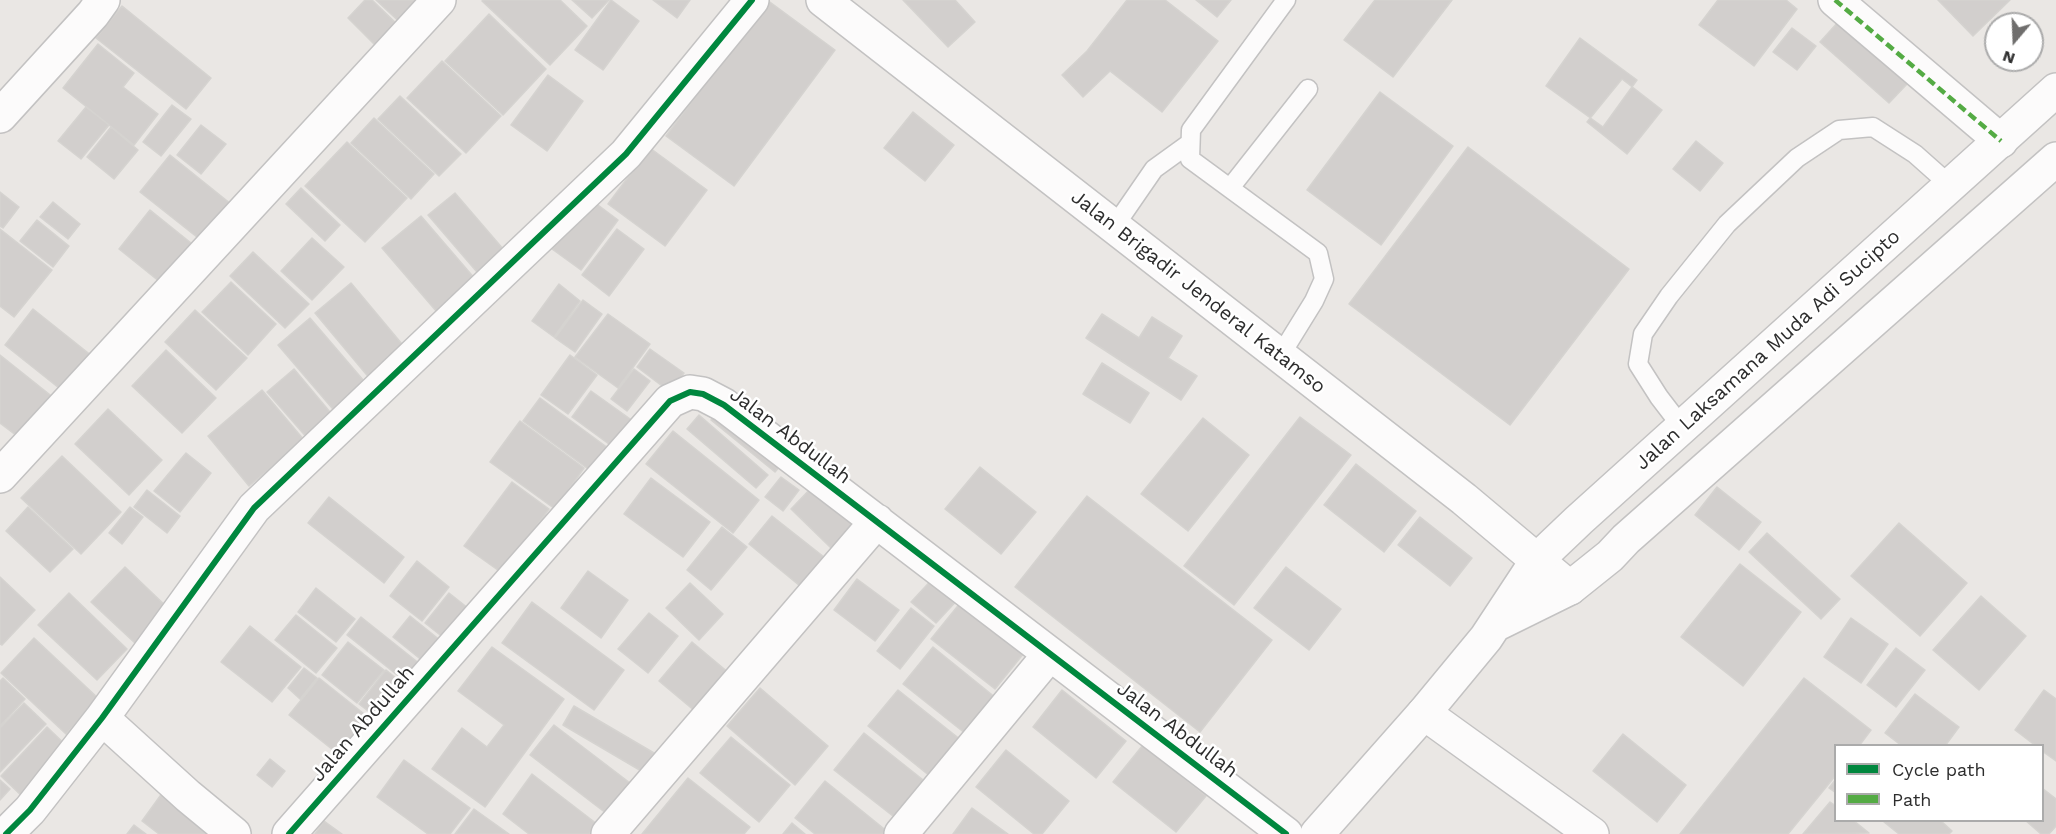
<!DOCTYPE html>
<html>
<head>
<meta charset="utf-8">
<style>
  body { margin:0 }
  #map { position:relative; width:2056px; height:834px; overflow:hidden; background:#eae7e4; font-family:"Work Sans",sans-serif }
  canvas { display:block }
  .legend { position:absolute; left:1834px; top:744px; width:210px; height:78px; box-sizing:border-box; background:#fff; border:2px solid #ababab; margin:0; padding:8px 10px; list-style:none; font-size:18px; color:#2d2d2d }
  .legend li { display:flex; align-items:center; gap:12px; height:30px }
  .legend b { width:30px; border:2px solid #ababab }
  .north { position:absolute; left:1984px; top:12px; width:60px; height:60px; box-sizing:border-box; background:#fff; border:2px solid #ababab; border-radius:50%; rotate:199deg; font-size:16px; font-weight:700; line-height:24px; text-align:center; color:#2d2d2d }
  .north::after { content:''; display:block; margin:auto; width:21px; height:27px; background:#6f6e6d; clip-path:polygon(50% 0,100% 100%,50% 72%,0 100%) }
</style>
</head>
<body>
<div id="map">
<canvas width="2056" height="834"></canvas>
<ul class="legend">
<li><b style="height:8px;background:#00873e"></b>Cycle path</li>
<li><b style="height:8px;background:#54ab44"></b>Path</li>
</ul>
<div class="north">N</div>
</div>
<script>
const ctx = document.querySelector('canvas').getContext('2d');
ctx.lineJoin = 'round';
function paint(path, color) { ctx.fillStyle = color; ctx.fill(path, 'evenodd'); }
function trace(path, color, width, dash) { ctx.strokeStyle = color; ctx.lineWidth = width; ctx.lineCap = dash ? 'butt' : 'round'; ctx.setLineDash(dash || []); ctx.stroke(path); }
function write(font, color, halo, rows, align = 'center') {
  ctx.font = font + ' "Work Sans",sans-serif'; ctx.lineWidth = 5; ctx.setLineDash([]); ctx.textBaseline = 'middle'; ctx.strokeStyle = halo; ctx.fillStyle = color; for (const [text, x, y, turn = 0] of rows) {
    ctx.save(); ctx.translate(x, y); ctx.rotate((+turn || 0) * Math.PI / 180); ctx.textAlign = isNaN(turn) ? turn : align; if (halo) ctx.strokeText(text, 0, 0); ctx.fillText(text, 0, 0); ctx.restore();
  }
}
const building = new Path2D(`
  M365 0H372L400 27 379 49 348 18Z
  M376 0H433L406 28Z
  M483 0H560L587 26 550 65 482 1Z
  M572 0H609L592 18Z
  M611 0 639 21 603 70 575 50Z
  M653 0H690L677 18Z
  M767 0 835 50 734 186 666 136Z
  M903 0H955L975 22 948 47Z
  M1127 0H1165L1218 41 1162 112 1110 71 1083 97 1062 75 1087 51Z
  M1196 0H1231L1217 17Z
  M1375 0H1452L1393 77 1344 40Z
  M1718 0H1786L1797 9 1754 66 1699 25Z
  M1938 0H2010L1973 36Z
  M122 6 211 78 186 109 96 38Z
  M489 14 546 69 503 115 445 61Z
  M1839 21 1908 83 1889 103 1820 42Z
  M1792 28 1816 46 1797 70 1773 52Z
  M1580 38 1637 80 1603 127 1546 86Z
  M98 44 134 73 123 87 158 114 134 145 63 88Z
  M442 61 501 116 466 153 407 98Z
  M548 75 583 101 547 151 511 125Z
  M1622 79 1662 110 1627 154 1587 122Z
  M1380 92 1453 146 1381 245 1307 190Z
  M400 96 461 154 439 176 378 119Z
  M172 105 191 119 161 156 143 142Z
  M86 107 109 125 81 159 58 141Z
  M913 112 954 145 925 181 884 148Z
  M374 118 434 174 411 199 351 143Z
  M201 125 226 144 201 174 177 155Z
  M111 127 138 150 114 179 87 157Z
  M1696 141 1723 163 1700 191 1673 169Z
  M347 142 407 198 365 242 305 186Z
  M1468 147 1629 269 1510 425 1349 304Z
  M650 148 707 190 665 246 608 204Z
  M170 155 236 208 207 245 140 192Z
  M301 188 340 225 325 241 286 204Z
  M0 192 19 207 3 228 0 226Z
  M455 193 510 257 483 279 428 215Z
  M590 199 618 220 581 270 552 249Z
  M53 202 80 224 68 239 40 217Z
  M150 210 196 247 165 286 119 249Z
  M421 216 482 287 443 319 382 248Z
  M37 220 69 246 53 267 20 241Z
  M0 229 52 270 14 317 0 306Z
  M617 229 644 249 609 296 582 275Z
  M312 238 344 267 312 300 281 271Z
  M253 252 309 304 285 328 230 276Z
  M231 282 276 324 248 355 202 312Z
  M351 283 412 356 376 386 315 313Z
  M559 284 580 301 554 337 532 321Z
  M583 300 602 314 575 352 555 338Z
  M33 309 92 356 64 392 5 345Z
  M195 310 247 358 216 390 165 342Z
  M608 314 650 344 618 388 575 357Z
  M1102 314 1139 338 1152 317 1182 336 1168 358 1197 376 1181 400 1086 338Z
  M310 318 370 388 338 415 278 345Z
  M650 349 684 373 670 392 637 367Z
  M166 350 216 398 182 433 132 386Z
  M0 355 54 398 21 439 0 423Z
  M570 355 597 375 568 414 541 395Z
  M1102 363 1149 393 1130 423 1083 394Z
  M294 369 335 418 309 440 267 392Z
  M634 369 650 381 627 411 611 399Z
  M262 390 304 440 249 486 208 436Z
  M591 391 633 421 613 447 572 417Z
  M540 398 608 448 591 471 523 421Z
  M720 408 785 460 775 472 711 420Z
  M108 409 162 460 129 495 75 444Z
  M699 415 768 475 756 488 687 429Z
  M1300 417 1351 455 1234 605 1184 566Z
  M1203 418 1249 455 1188 531 1141 494Z
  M520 421 584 468 555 509 490 462Z
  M673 431 759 500 733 533 646 464Z
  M186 453 211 473 180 512 154 491Z
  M62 456 121 512 81 554 21 498Z
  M1356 464 1416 511 1384 552 1324 505Z
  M980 467 1036 512 1001 554 945 509Z
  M781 477 799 490 783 511 765 497Z
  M651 478 710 522 683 557 624 514Z
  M512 482 549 509 502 573 464 546Z
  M815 484 855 523 831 548 791 509Z
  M1717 487 1761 522 1739 550 1695 515Z
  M147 490 180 516 167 533 134 507Z
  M1087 496 1272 640 1200 732 1015 587Z
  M329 497 404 557 384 583 308 523Z
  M28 507 73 549 50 572 6 531Z
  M130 507 143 517 122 544 109 533Z
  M772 516 824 557 800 586 749 544Z
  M1420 517 1472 558 1450 586 1398 545Z
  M1899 523 1967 583 1920 636 1851 576Z
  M722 527 747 547 711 590 687 570Z
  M1767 533 1840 599 1821 619 1749 552Z
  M417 561 449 587 422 621 390 596Z
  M1740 564 1801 612 1743 686 1681 637Z
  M125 567 169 609 136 644 91 602Z
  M1286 567 1341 609 1309 650 1254 608Z
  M588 571 628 600 601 638 561 608Z
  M937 574 962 595 936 623 911 602Z
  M0 577 35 610 2 645 0 644Z
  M857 579 899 610 875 641 834 610Z
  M690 583 723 614 699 640 666 608Z
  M316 588 355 619 336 642 298 612Z
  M69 593 127 649 97 680 38 625Z
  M449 593 473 612 449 642 425 623Z
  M1981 596 2026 636 1979 690 1933 650Z
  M532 602 624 670 594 710 502 643Z
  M961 602 1024 653 995 689 931 639Z
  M911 608 934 626 900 669 877 651Z
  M649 613 678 636 648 673 618 649Z
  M296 615 337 648 316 673 275 640Z
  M410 616 446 645 429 666 393 637Z
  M361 617 425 668 411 686 347 635Z
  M1851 618 1888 644 1861 683 1824 657Z
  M250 626 301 667 272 702 221 662Z
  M34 638 99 699 66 734 1 673Z
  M348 642 384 670 357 703 322 675Z
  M692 642 729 673 696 712 659 681Z
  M492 647 564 699 485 807 432 769 462 728 487 747 504 725 458 691Z
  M933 647 996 698 966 734 903 684Z
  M1896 648 1925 670 1896 707 1867 685Z
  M304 668 317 678 300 699 288 688Z
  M386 670 408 688 381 721 359 704Z
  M3 678 25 699 0 726V681Z
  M319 678 373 721 343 758 289 715Z
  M1804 678 1871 730 1859 746H1836V775L1788 834H1680Z
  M760 688 828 746 795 785 727 726Z
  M898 690 961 740 931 777 868 726Z
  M1062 690 1126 741 1096 778 1033 727Z
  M2044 690 2056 699V761L2042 751V746H2036L2015 730Z
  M1915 694 1959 727 1945 746H1902L1885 733Z
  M24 703 46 724 0 772V728Z
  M574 706 654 753 643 772 563 725Z
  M554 725 634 786 611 817 530 755Z
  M47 727 72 751 26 800 1 776Z
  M864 733 927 783 898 820 834 770Z
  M1623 734 1686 785 1657 822 1593 771Z
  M731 737 790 785 759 822 700 773Z
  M1143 745 1206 796 1176 832 1113 782Z
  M1006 750 1069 801 1042 834H1034L976 787Z
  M270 759 285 771 272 787 257 775Z
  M404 760 470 808 450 834H428L377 797Z
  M532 774 597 824 589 834H529L503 814Z
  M688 778 750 827 744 834H642Z
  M1836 779V793L1829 788Z
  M0 780 10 789 0 800Z
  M825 781 888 832 887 834H815L795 818Z
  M2042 788 2056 799V826L2049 834H2041L2025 820H2042Z
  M163 792 220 834H159L142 821Z
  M1830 802 1836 806V820H1853L1869 833 1803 834Z
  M972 808 1008 834H953Z
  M474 809 509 834H455Z
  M1885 820H1940L1952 831 1949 834H1899L1884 822Z
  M324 821 342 834H315Z
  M792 823 805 834H783Z
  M134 825 146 834H127Z`);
paint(building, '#d2cfcd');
trace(building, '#d5d3d0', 1.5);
const service = new Path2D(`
  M1230 188 1308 89
  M1114 227 1154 169 1190 143
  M1280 356 1314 301 1324 279 1318 253 1190 159 1191 130 1286 0
  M1682 427 1659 397 1638 364 1643 334 1669 296 1727 224 1797 158 1839 130 1873 127 1915 154 1951 186`);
const minor = new Path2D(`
  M823 0 1464 499 1570 588
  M1835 0 2001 141
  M0 116 93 14 103 0
  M0 476 439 0
  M1424 713 1592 834
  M102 718 188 796 234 834
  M6 834 30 810 102 718 254 508 626 154 752 0
  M289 834 670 401 690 392 703 394 724 405 1286 834
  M608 834 877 521
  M901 834 1050 654`);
const secondary = new Path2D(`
  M1497 624 1570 588 1610 556 1626 539 2056 159
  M1317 834 1424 713 1486 638 1538 559 1579 520 2056 90`);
trace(service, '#c3c2c2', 21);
trace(minor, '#c3c2c2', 36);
trace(secondary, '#c3c2c2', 36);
trace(service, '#fcfbfb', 18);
trace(minor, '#fcfbfb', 33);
trace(secondary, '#fcfbfb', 33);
trace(new Path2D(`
  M1835 0 2001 141`), '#54ab44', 4.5, [9, 4.5]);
trace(new Path2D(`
  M6 834 30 810 102 718 254 508 626 154 752 0
  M289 834 670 401 690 392 703 394 724 405 1286 834`), '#00873e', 6);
write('20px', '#2d2d2d', '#fff', [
  ["Jalan Brigadir Jenderal Katamso",1198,292,38],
  ["Jalan Laksamana Muda Adi Sucipto",1768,350,-42],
  ["Jalan Abdullah",790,436,37],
  ["Jalan Abdullah",363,724,-49],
  ["Jalan Abdullah",1177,730,37]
]);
</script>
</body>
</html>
